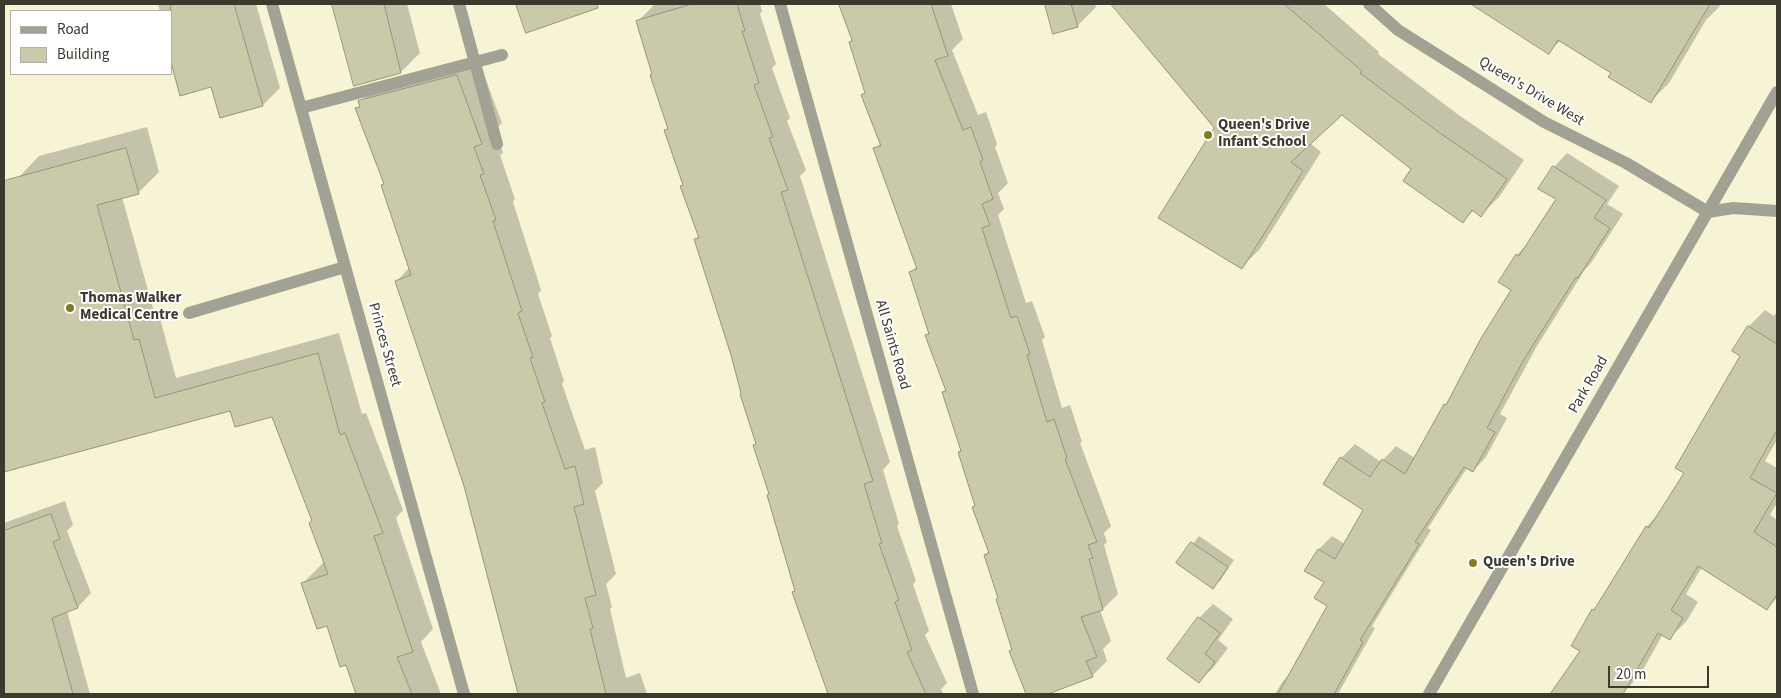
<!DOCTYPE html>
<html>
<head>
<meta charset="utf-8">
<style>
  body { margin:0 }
  #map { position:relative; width:1781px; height:698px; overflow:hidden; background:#f6f4d4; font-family:"Source Sans 3",sans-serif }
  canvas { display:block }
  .frame { position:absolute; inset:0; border:5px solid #3b3a2d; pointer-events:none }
  .legend { position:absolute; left:10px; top:10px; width:162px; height:65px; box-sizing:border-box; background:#fff; border:1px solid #b1b0ab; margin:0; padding:6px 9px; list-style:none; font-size:15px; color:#3b3a2d }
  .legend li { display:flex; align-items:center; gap:10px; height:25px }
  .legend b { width:25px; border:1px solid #b1b0ab }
  .scale { position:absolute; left:1608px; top:666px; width:101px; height:22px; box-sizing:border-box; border:2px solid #3b3a2d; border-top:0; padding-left:6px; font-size:15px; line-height:18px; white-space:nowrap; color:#3b3a2d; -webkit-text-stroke:4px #fff; paint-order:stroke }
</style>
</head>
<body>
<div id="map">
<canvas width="1781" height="698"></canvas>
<div class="frame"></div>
<ul class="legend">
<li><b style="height:6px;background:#a2a294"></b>Road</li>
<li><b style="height:14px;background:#cac9aa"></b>Building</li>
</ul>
<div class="scale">20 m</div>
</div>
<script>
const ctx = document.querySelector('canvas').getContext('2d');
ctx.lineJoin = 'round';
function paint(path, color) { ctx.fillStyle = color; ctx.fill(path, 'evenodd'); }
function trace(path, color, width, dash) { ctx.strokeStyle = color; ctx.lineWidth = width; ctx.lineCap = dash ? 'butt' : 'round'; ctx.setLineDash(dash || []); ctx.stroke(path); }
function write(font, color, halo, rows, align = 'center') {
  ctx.font = font + ' "Source Sans 3",sans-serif'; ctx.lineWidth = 4; ctx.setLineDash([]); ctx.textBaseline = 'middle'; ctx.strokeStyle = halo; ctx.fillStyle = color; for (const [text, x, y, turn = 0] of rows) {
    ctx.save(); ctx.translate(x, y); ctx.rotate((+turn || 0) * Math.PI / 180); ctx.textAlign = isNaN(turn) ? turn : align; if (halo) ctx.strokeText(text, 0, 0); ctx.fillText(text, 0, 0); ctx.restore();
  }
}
paint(new Path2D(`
  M158 4H256L280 88 263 105 212 86 171 11H160Z
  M334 4H407L420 53 401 72 355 84Z
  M517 4H584L572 16 526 31Z
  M655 4H760L762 11 760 14 776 64 772 68 790 118 787 121 806 170 800 176 890 462 883 470 899 524 897 526 916 581 913 584 929 631 925 635 947 683 941 689 943 694H829L794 592 796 590 770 494 755 445 757 443 696 239 699 236 681 186 684 184 665 131 668 128 638 21Z
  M840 4H951L963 39 952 50 978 115 986 112 997 144 995 147 1008 183 998 193 1004 209 998 215 1026 303 1032 301 1045 337 1042 340 1062 408 1070 405 1082 442 1080 443 1111 526 1104 533 1107 542 1104 545 1118 594 1103 609 1100 610 1111 641 1103 649 1107 661 1092 676 1045 694H1027L1010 652 1013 649 999 598 985 555 989 551 959 452 962 450 944 392 946 389 926 336 930 332 911 272 917 266 875 148 881 143 863 95 866 92 850 42 853 40Z
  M1046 4H1095L1096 7 1077 26 1054 33Z
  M1113 4H1265L1271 11 1279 4H1324L1379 52 1378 54 1456 113 1524 160 1499 197 1480 216 1474 210 1463 221 1413 168 1342 114 1310 143 1321 152 1260 249 1242 267 1216 128Z
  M1503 4H1722L1706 20 1669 83 1651 101 1612 73 1561 40 1549 52 1494 17Z
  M477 56 502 123 495 130 503 153 500 155 515 199 513 202 541 290 538 294 552 336 550 338 564 381 562 384 585 450 595 447 603 483 595 491 616 574 606 584 612 607 610 609 626 678 640 673 647 694H519L465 486 397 281 410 267 385 184 356 109 360 105V102L380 82Z
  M147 127 159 172 138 193 122 197 156 319 160 318 176 378 339 333 362 414 366 413 403 510 396 518 433 629 421 642 441 694H358L346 664 328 624 303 583 324 562 313 521 273 415 230 409 6 470 4 462V187L19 183 18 178 39 156Z
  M1567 153 1619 186 1607 204 1623 214 1591 263 1584 271 1537 346 1500 414 1507 418 1486 457 1473 471 1467 468 1428 528 1431 530 1372 626 1375 628 1338 694H1275L1283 681 1292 672 1329 605 1319 549 1332 536 1345 544 1365 510 1341 458 1355 444 1381 462 1396 446 1415 458 1445 405 1450 400 1512 290 1517 255 1530 241 1557 199 1554 167Z
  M1765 310 1774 316 1777 311V440L1765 461 1777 468V503L1770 515 1777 520V598L1767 609 1702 567 1686 594 1698 602 1686 622 1669 638 1663 634 1640 675 1624 692 1609 683 1601 694H1552L1582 651 1593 610 1599 604 1647 526 1660 513 1685 473 1741 355 1749 326Z
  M65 501 73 525 67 531 91 593 78 607 67 611 90 694H4V523Z
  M1199 536 1234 560 1220 581 1213 587 1178 563Z
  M1213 604 1233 619 1218 640 1228 648 1213 668 1199 681 1169 659 1199 618Z`), '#0003');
const building = new Path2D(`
  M171 4H234L263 106 220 118 211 87 180 96 171 62Z
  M332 4H384L401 73 354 86Z
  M516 4H597L598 8 526 33Z
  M692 4H737L745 31H742L759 83 754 85 773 137 769 138 788 190 781 192 873 481 864 484 882 543 879 544 899 600 895 602 912 650 907 652 926 694H828L792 592 795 591 767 495 769 494 753 445 756 444 740 394 741 393 731 355 694 239 699 238 680 186 683 185 664 130 668 129 650 75 652 74 636 21Z
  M839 4H931L948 56 935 60 963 130 971 127 983 160 980 162 993 199 982 204 990 225 982 228 1011 318 1017 316 1030 354 1027 355 1047 422 1054 419 1067 458 1065 459 1097 542 1088 545 1093 558 1089 559 1103 610 1081 617 1097 657 1086 661 1093 677 1048 694H1026L1009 651 1012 650 996 599 998 598 984 555 989 553 972 507 975 506 958 452 961 451 942 392 946 391 925 335 929 334 909 272 917 269 873 148 881 146 861 95 865 93 849 42 852 41Z
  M1045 4H1071L1078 27 1053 34Z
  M1111 4H1284L1362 71 1360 73 1437 131 1507 179 1481 217 1472 210 1463 223 1403 181 1411 169 1342 115 1291 162 1303 171 1242 269 1158 218 1214 128Z
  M1471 4H1710L1651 103 1608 77 1611 73 1558 40 1549 54Z
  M457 75 482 144 474 147 484 174 480 175 496 220 493 221 522 311 518 313 533 357 530 358 545 402 542 403 565 469 575 466 584 504 574 507 596 595 585 598 593 628 590 629 606 694H518L464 486 395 281 411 275 381 185 384 184 355 108 360 107 358 101Z
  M126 148 139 194 97 205 134 340 139 339 155 398 318 353 340 435 345 433 383 533 374 536 413 652 397 657 412 694H356L346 665 340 667 327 626 317 629 301 583 328 574 309 523 312 521 272 417 235 427 230 411 4 472V181Z
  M1553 166 1606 200 1594 218 1610 228 1578 278 1576 277 1523 361 1487 428 1495 432 1473 472 1464 467 1415 542 1419 544 1360 640 1363 642 1334 694H1278L1327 606 1314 598 1324 582 1304 571 1318 549 1335 559 1363 510 1323 484 1340 457 1370 477 1382 459 1405 474 1444 404 1446 405 1480 340 1511 290 1498 282 1516 254 1519 256 1556 199 1538 189Z
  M1748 326 1777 344V430L1750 478 1777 493 1754 532 1777 547V594L1767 610 1698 566 1671 610 1683 618 1670 640 1658 633 1623 694H1550L1580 651 1571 646 1592 609 1594 610 1646 526 1649 528 1684 473 1675 468 1740 356 1732 351Z
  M51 514 60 539 53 542 78 608 52 618 73 694H4V531Z
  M1191 542 1228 567 1213 589 1176 563Z
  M1198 617 1220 633 1205 654 1215 662 1199 683 1167 659Z`);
paint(building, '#cac9aa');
trace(building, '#969577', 1);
trace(new Path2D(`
  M272 4 464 694
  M459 4 497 144
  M780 4 973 694
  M1369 4 1398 30 1544 122 1626 163 1708 212
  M301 108 502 55
  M1708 212 1733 208 1777 211
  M189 313 345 267
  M1429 694 1777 92`), '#a2a294', 12);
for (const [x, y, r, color] of [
  [1208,135,5,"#827b22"],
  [70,308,5,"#827b22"],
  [1473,563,5,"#827b22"]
]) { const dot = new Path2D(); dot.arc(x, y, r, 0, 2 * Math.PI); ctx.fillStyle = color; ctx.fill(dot); trace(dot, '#fff', 2); }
write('15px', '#3b3a2d', '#fff', [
  ["Queen's Drive West",1531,92,31],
  ["Princes Street",384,345,74],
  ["All Saints Road",892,345,74],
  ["Park Road",1589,385,-60]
]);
write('bold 15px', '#3b3a2d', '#fff', [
  ["Queen's Drive",1218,126],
  ["Infant School",1218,143],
  ["Thomas Walker",80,299],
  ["Medical Centre",80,316],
  ["Queen's Drive",1483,563]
], 'left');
</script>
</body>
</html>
